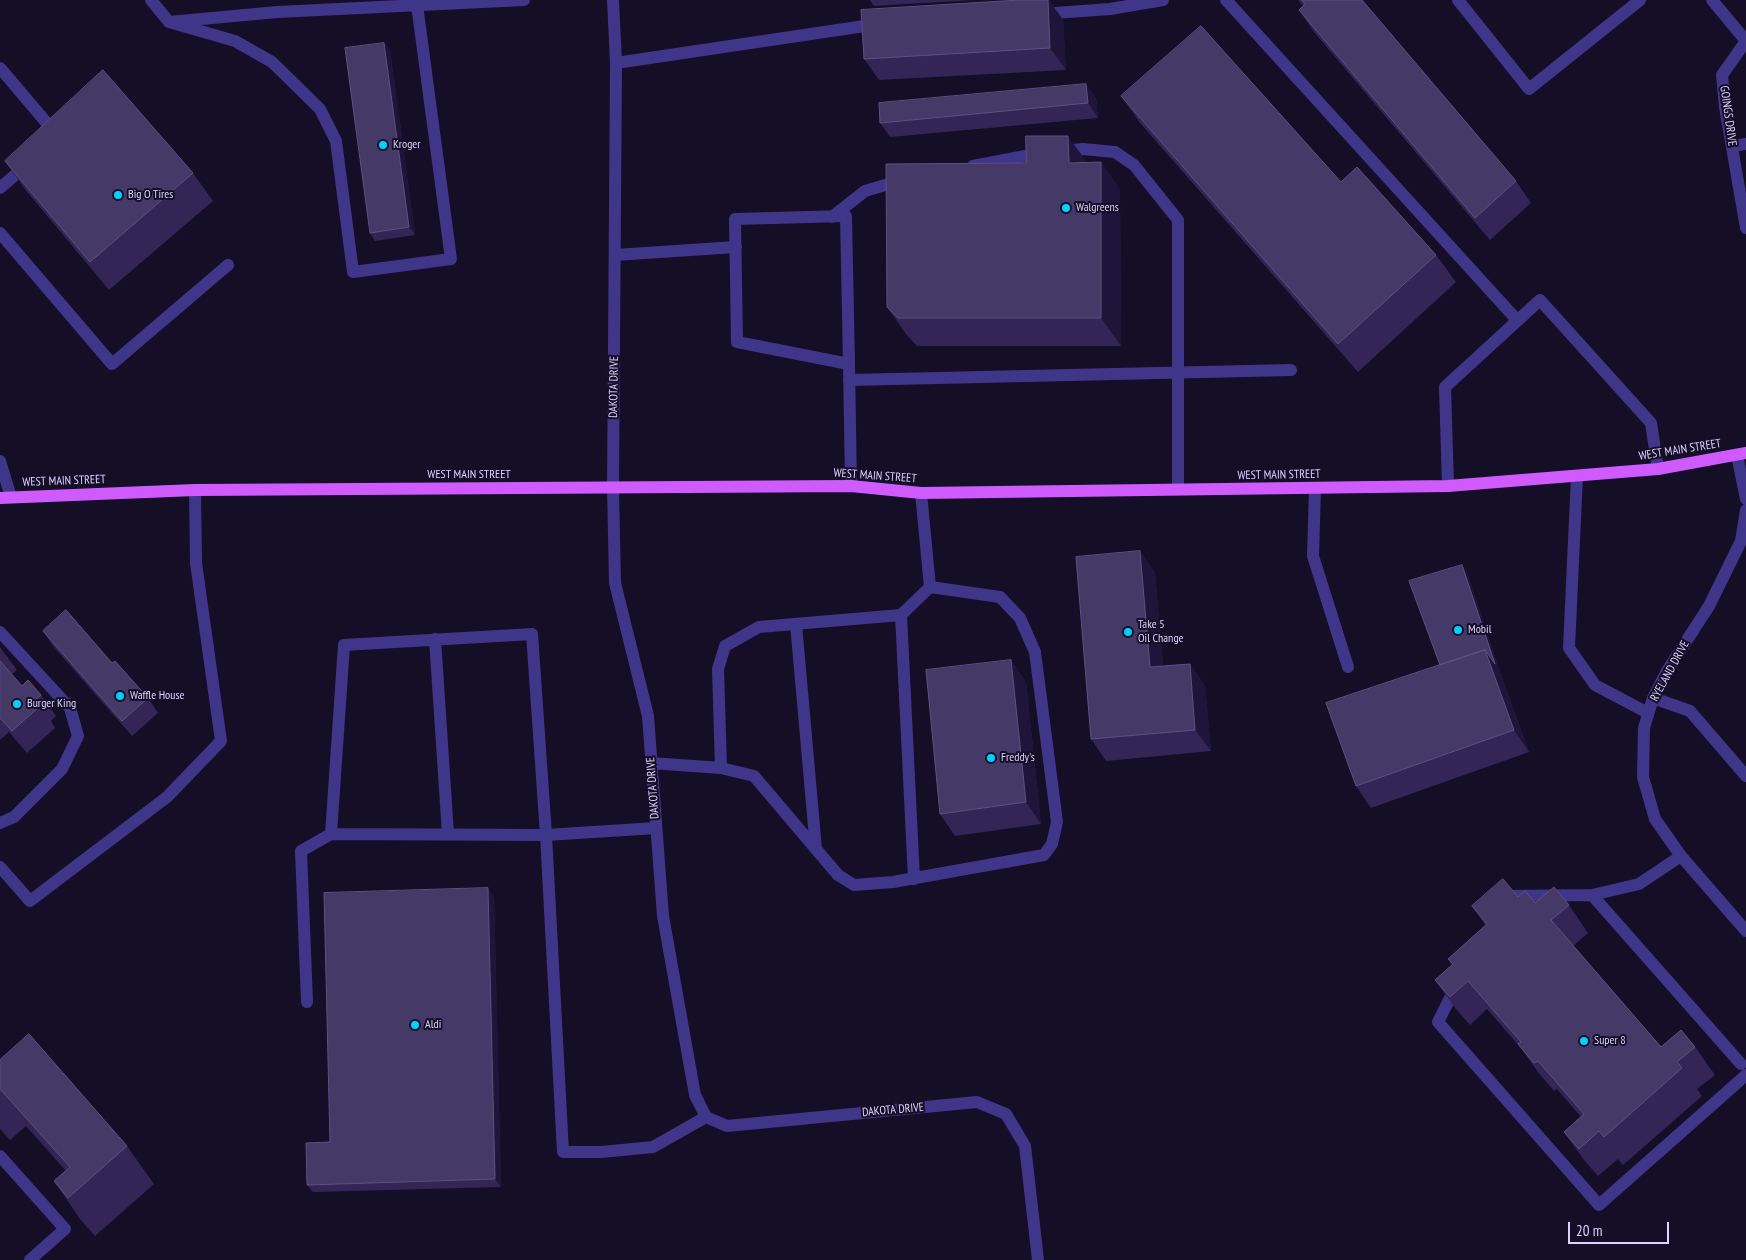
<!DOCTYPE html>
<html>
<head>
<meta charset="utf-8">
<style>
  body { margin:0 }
  #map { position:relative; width:1746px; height:1260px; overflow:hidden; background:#140e27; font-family:"PT Sans Narrow",sans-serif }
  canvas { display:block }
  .scale { position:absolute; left:1568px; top:1222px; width:101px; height:22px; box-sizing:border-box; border:2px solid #dcd4ff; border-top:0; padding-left:6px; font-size:15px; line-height:18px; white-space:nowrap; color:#dcd4ff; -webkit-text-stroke:4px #140e27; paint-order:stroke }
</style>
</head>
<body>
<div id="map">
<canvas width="1746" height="1260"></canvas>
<div class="scale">20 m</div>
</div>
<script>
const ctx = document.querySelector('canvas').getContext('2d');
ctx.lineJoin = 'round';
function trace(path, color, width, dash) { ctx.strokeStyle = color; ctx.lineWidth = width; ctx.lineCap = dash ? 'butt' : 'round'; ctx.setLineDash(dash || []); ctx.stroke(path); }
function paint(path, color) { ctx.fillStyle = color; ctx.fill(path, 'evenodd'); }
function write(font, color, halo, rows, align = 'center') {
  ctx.font = font + ' "PT Sans Narrow",sans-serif'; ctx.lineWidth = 4; ctx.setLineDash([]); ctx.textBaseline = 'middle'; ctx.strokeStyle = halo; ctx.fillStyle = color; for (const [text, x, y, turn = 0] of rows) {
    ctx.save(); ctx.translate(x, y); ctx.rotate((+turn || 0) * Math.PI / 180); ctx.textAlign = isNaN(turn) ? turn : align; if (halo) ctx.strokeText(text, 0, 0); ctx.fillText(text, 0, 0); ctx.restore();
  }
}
trace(new Path2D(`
  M151 0 169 22 277 12 524 0
  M613 0 616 63 613 488 615 583 648 716 663 916 695 1095 706 1117 727 1126 977 1102 1006 1114 1025 1146 1038 1260
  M1226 0 1517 320
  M1458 0 1529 89 1640 0
  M1712 0 1746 41
  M1041 14 1110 9 1163 0
  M169 22 235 41 272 62 320 109 336 141 353 272 451 259 417 5
  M1746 41 1722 75 1725 107 1746 228
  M616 63 878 24
  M0 68 57 135
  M1732 146 1746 144
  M1061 151 1083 149 1115 152 1134 165 1178 220V489
  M973 166 1041 153
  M0 188 28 164
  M832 217 865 191 902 180
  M0 233 112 364 228 265
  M615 255 736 247
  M849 364 846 216 735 219 737 342 849 364 851 486
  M849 380 1291 370
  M1737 455 1746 499
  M0 461 11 497
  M1577 476 1569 648 1595 685 1648 713
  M1448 486 1445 387 1540 300 1651 423 1658 469
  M1315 488 1313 556 1348 667
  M1746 510 1741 541 1709 606 1667 671 1653 698 1644 728 1643 777 1655 819 1681 856 1746 931
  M901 615 914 879
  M796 624 816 849
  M0 632 70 708 78 736 62 769 14 817 0 823
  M435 639 448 834
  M1653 698 1690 711 1746 776
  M651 763 721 768 754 776 838 875 854 885 893 882 1044 855 1052 844 1057 822 1035 652 1020 618 1000 597 930 587
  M721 768 718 669 725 646 759 627 901 615 930 587 921 493
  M331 834 546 835 656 828
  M0 867 30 901 167 797 221 741 196 563 195 490
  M1592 895 1741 1064
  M1501 898 1502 896 1592 895 1639 884 1681 856
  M1457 984 1438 1022 1599 1205 1746 1075
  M307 1002 301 851 331 834 344 645 532 634 546 835 563 1152H601L653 1147 706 1117
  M0 1156 65 1229 30 1260`), '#403689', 12);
trace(new Path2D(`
  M0 498 195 490 851 486 921 493 1448 486 1658 469 1746 453`), '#cf5bff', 12);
paint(new Path2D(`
  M870 0H974L874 6Z
  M1020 0H1049L1063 20 1066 70 879 80 864 59Z
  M1298 0H1362L1516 181 1531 203 1490 240 1314 32 1299 10 1303 6Z
  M384 43 390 50 415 235 375 241 370 233Z
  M1086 84 1096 99 1098 118 890 137 880 123Z
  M1121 96 1341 182 1436 255 1456 282 1358 372 1141 124Z
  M5 161 193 173 213 201 109 290 24 188Z
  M1101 162 1120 190 1121 346H917L906 334 887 307 1087 163Z
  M1140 551 1155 573 1163 666 1190 664 1205 686 1211 751 1106 761 1091 739Z
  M1462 565 1467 573 1500 672 1529 752 1371 808 1356 786 1440 665Z
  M43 631 112 663 148 698 158 713 132 736 53 646Z
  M0 647 17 670 12 674 22 686 41 695 56 716 51 721 55 728 27 753 9 732 0 740Z
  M1011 660 1026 682 1041 824 955 836 940 814Z
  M494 896 501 1187 313 1192 307 1185 330 1142Z
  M1518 897 1535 903 1569 905 1588 933 1573 946 1661 1047H1695L1715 1075 1697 1089 1702 1096 1623 1165 1618 1159 1598 1176 1584 1160 1564 1132 1581 1117 1557 1089 1554 1091 1538 1072 1520 1047 1487 1009 1470 1025 1455 1008 1435 980 1452 965 1448 959 1486 926 1472 906Z
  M0 1060 127 1146 154 1184 95 1236 80 1219 54 1181 66 1171 26 1126 10 1140 0 1129Z`), '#332656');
paint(new Path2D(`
  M1048 0H1049L1063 20 1066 70 1050 48Z
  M384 43 390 50 415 235 409 227Z
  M1086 84 1096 99 1098 118 1088 103Z
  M1068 136 1088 164 1069 163Z
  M1101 162 1120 190 1121 346 1101 318Z
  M1140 551 1155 573 1165 689 1150 667Z
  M1462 565 1467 573 1500 672 1529 752 1514 730 1485 650Z
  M1011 660 1026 682 1041 824 1026 802Z
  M1190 664 1205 686 1211 751 1195 730Z
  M488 888 494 896 501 1187 495 1179Z`), '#1f153b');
const building = new Path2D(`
  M1020 0H1048L1050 48 864 59 861 10Z
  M1302 0H1362L1516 181 1475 218 1299 10 1305 4Z
  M1201 26 1341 182 1357 167 1436 255 1338 344 1121 96Z
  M384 43 409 227 370 233 345 48Z
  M103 70 193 173 90 262 5 161Z
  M1086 84 1088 103 880 123 879 103Z
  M1026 136H1068L1069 163 1101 162V318H898L887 307 886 164 1026 163Z
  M1140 551 1150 667 1190 664 1195 730 1091 739 1076 557Z
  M1462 565 1495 664 1485 650 1440 665 1409 581Z
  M66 610 112 663 115 661 148 698 122 721 43 631Z
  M1485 650 1514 730 1356 786 1326 703Z
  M1011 660 1026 802 940 814 926 670Z
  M0 661 22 686 28 680 41 695 35 700 40 706 12 731 0 718Z
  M1503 879 1518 897 1525 891 1535 903 1554 887 1569 905 1551 920 1661 1047 1681 1030 1695 1047 1677 1062 1682 1068 1604 1137 1599 1131 1579 1149 1564 1132 1584 1114 1538 1061 1534 1063 1518 1044 1521 1042 1468 981 1450 997 1435 980 1453 964 1448 959 1487 924 1472 906Z
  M488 888 495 1179 307 1185 306 1143 330 1142 324 893Z
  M29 1034 127 1146 68 1198 54 1181 70 1167 0 1089V1060Z`);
paint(building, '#453968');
trace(building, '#5d5180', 1);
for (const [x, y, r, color] of [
  [383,145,5,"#00d1ff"],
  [118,195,5,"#00d1ff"],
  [1066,208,5,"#00d1ff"],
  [1458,630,5,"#00d1ff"],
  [1128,632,5,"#00d1ff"],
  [120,696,5,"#00d1ff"],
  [17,704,5,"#00d1ff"],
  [991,758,5,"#00d1ff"],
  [415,1025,5,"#00d1ff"],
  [1584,1041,5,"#00d1ff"]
]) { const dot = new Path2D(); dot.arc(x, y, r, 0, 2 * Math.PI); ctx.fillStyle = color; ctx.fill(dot); trace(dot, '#140e27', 2); }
write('12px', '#dcd4ff', '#140e27', [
  ["GOINGS DRIVE",1728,116,82],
  ["DAKOTA DRIVE",614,387,-89],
  ["WEST MAIN STREET",1680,450,-9],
  ["WEST MAIN STREET",469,475],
  ["WEST MAIN STREET",1279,475,-1],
  ["WEST MAIN STREET",875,476,4],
  ["WEST MAIN STREET",64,481,-2],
  ["RYELAND DRIVE",1670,671,-61],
  ["DAKOTA DRIVE",653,788,-94],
  ["DAKOTA DRIVE",893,1110,-5]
]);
write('12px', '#dcd4ff', '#140e27', [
  ["Kroger",393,145],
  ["Big O Tires",128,195],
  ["Walgreens",1076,208],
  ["Take 5",1138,625],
  ["Oil Change",1138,639],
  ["Mobil",1468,630],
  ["Waffle House",130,696],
  ["Burger King",27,704],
  ["Freddy's",1001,758],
  ["Aldi",425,1025],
  ["Super 8",1594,1041]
], 'left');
</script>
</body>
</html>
